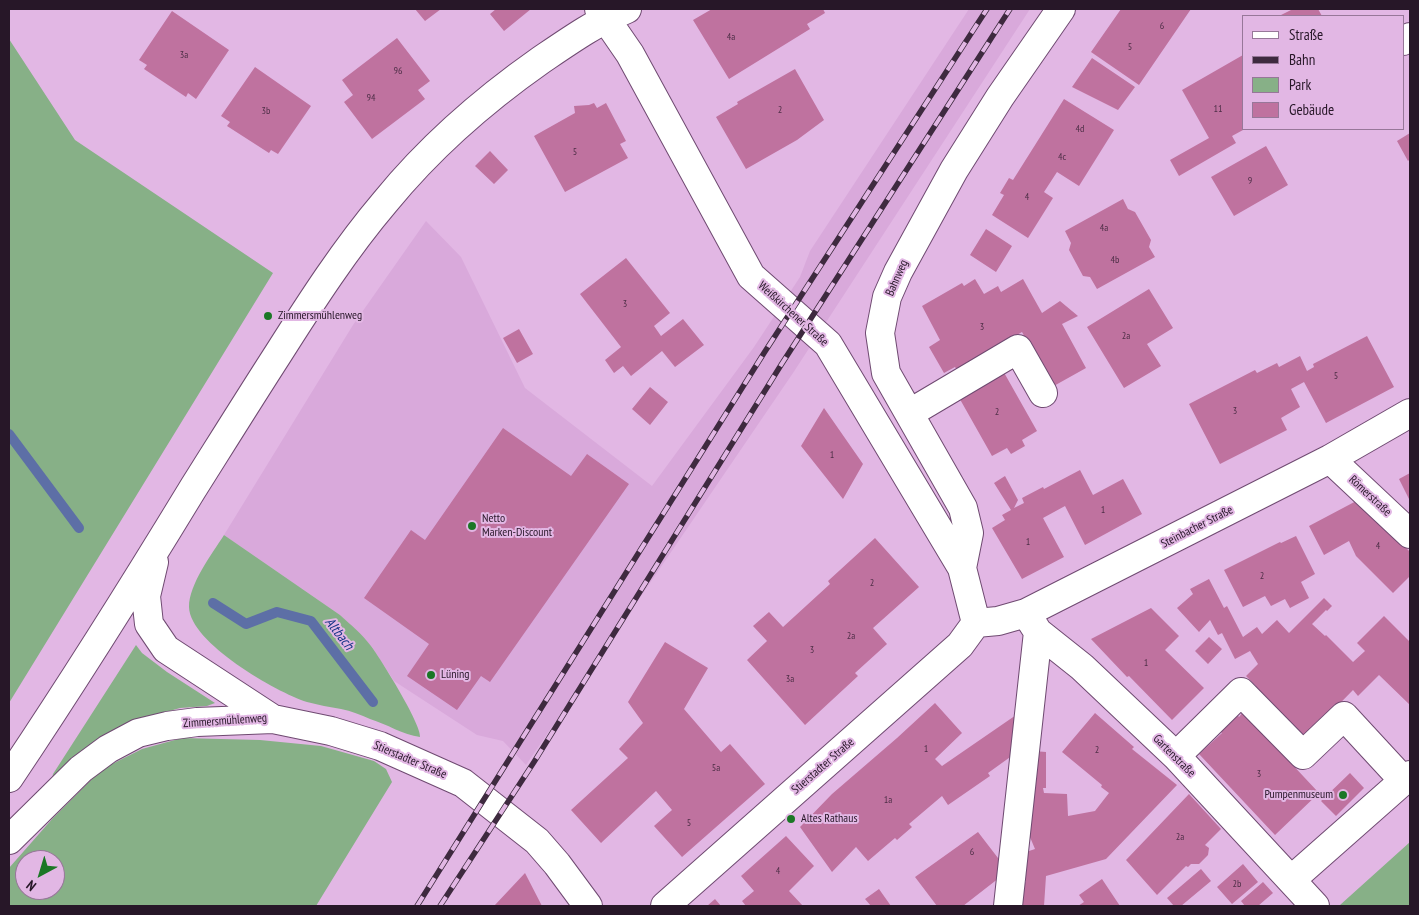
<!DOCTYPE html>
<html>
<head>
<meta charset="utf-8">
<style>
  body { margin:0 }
  #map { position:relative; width:1419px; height:915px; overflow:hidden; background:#e2b7e4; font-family:"PT Sans Narrow",sans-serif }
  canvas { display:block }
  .frame { position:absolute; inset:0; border:10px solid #271728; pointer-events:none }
  .legend { position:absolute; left:1242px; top:15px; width:162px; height:115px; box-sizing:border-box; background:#e2b7e4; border:1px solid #977799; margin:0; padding:6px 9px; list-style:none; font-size:15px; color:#271728 }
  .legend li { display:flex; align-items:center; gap:10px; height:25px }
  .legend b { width:25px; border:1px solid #977799 }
  .north { position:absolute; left:15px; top:850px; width:50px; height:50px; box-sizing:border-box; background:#e2b7e4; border:1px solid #977799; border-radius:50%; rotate:219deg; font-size:14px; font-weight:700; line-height:20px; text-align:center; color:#271728 }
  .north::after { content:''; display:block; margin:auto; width:18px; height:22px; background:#1b7726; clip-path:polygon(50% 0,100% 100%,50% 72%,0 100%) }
</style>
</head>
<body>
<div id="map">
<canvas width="1419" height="915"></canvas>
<div class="frame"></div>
<ul class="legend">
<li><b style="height:6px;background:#fff"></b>Straße</li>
<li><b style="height:6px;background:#3e2a3f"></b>Bahn</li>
<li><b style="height:14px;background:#87b087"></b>Park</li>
<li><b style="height:14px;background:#bf729f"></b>Gebäude</li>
</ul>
<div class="north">N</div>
</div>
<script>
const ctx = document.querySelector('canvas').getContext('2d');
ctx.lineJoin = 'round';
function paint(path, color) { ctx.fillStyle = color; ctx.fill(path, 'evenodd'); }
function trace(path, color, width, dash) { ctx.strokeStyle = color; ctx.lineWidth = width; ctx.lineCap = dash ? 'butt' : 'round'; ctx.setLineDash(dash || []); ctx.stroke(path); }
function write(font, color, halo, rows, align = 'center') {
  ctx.font = font + ' "PT Sans Narrow",sans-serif'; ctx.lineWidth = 4; ctx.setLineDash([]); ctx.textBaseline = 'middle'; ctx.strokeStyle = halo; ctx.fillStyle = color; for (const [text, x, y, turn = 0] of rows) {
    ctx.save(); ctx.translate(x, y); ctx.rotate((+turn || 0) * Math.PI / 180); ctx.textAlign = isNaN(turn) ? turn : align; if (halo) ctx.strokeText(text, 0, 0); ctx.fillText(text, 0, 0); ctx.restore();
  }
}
paint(new Path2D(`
  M969 9H1030L793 373 526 765 503 741 477 735 394 681 372 647 340 615 224 535 353 325 426 221 461 257 525 388 652 486 754 347 800 277 810 251Z`), '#d9a9db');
paint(new Path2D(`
  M9 39 75 140 273 273 9 703Z
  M224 535 340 615C351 625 362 634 371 646 380 658 422 725 420 737 403 735 387 724 370 719 361 715 351 711 341 709 330 707 318 705 307 702 276 692 190 643 189 607 189 584 212 554 224 535Z
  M136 645 142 653 167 672 215 703 207 706 180 708 145 718 52 779 53 774Z
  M182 738 260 740 321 746 374 761 386 769 392 782 316 906H9V868L53 818 102 769 142 749ZM25 860H55V890H25Z
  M1410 842V906H1342L1340 905Z`), '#87b087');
trace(new Path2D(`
  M9 434 79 528
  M213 603 246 624 277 612 311 621 373 702`), '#5d6fa6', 10);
paint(new Path2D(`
  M415 9H441L425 21Z
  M496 9H531L504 31 490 14Z
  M712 9H823L825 13 807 24 810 29 729 79 693 20Z
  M1121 9H1191L1139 85 1091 52Z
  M1293 9H1318L1322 16H1279Z
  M172 11 229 50 196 99 188 93 186 97 144 69 147 65 139 60Z
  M397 38 430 81 418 90 425 99 372 139 344 102 353 95 342 80Z
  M1243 55V130L1232 136 1236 143 1179 176 1170 160 1209 138 1182 90Z
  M1092 58 1135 87 1118 110 1072 87Z
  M255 67 311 106 278 154 271 150 269 153 227 126 230 122 221 116Z
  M795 69 824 120 797 140 746 169 716 117 738 104 737 102Z
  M1064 99 1114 130 1079 186 1057 172 1044 192 1053 198 1028 238 992 215 1004 195 1000 193 1009 178 1013 180Z
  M594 103 597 108 606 103 626 141 620 144 628 158 565 192 534 136 575 113 574 106 589 105Z
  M1410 133V159L1408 161 1397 141Z
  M1266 146 1288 185 1234 216 1211 177Z
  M490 151 508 170 494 184 475 166Z
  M1123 199 1128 209 1135 212 1151 240 1149 247 1155 257 1097 289 1090 277 1083 276 1069 250 1071 243 1065 231Z
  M986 229 1012 246 996 272 970 255Z
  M626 258 670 313 654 326 661 336 683 319 704 345 675 367 662 351 631 376 623 366 614 373 605 360 621 347 580 294Z
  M975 279 984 294 998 286 1001 292 1023 279 1042 313 1060 301 1078 316 1062 324 1086 368 1052 387 1022 332 957 370 955 367 944 373 929 347 940 340 922 306 962 283 964 286Z
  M1149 289 1173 328 1147 344 1161 366 1124 388 1087 327Z
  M519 329 533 354 517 363 503 338Z
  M1367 336 1394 387 1326 423 1304 382 1291 389 1300 407 1281 418 1287 430 1220 464 1189 404 1255 370 1257 373 1277 363 1279 367 1300 356 1307 371 1314 367 1313 364Z
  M1002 369 1037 431 1022 440 1025 446 1011 454 1007 448 992 456 957 394Z
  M650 387 668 402 650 425 632 409Z
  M824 408 863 464 843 499 801 446Z
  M503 428 571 476 587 454 629 484 490 682 481 676 457 710 407 676 429 644 364 598 411 530 425 540Z
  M1080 470 1093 495 1123 479 1142 514 1085 545 1065 506 1043 518 1064 557 1022 579 992 528 1005 520 1002 515 1011 510 994 483 1005 476 1018 500 1014 508 1024 503 1022 498 1043 487 1044 489Z
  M1410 473V501L1399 479Z
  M1360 499 1410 552V576L1393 593 1356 556 1349 541 1324 555 1309 526Z
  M1296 536 1315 574 1301 582 1309 598 1290 608 1285 599 1271 606 1265 596 1243 607 1224 570 1280 542 1281 543Z
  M875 538 919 587 873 628 887 644 855 673 858 676 805 725 747 660 767 641 753 626 769 612 783 627 830 584 828 581Z
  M1209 579 1224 608 1227 606 1243 637 1257 627 1262 634 1277 620 1289 633 1324 598 1332 606 1327 611 1326 610 1312 624 1325 636 1326 635 1353 662 1365 651 1357 643 1384 616 1410 642V705L1379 675 1358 696 1353 690 1305 739 1254 688 1256 686 1246 676 1258 664 1250 651 1235 659 1222 633 1218 635 1210 620 1199 632 1177 608 1193 594 1190 589Z
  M1151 608 1179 636 1165 650 1204 688 1172 720 1129 676 1127 677 1091 639Z
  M1209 637 1222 649 1208 664 1195 651Z
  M665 642 708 668 684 709 721 752 730 744 765 784 682 857 654 826 672 810 656 791 601 843 571 810 628 758 619 749 643 723 628 702Z
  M935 703 962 733 935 759 942 766 1019 713 1013 755 988 773 990 776 948 805 942 796 909 824 912 827 897 840 895 838 868 861 856 847 832 872 800 827 832 794 897 738Z
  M1233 709 1239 717 1243 712 1319 793 1275 835 1199 754 1222 733 1215 726Z
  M1095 713 1134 747 1132 749 1177 785 1106 859 1046 876 1044 906H1013L1014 887 1026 882 1022 872 1020 854 1035 849 1027 830 1034 751 1046 752V788H1043L1044 793 1067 794 1068 816 1095 811 1109 793 1101 787 1102 785 1062 752Z
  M1350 773 1364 788 1336 816 1321 801Z
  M1189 794 1221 829 1205 845 1209 848 1208 855 1199 864H1191L1188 867 1186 866 1157 895 1126 860Z
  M978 832 1008 871 963 906H937L915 877Z
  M786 836 814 866 789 891 803 906H746L742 901 754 891 741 876Z
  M1243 864 1258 882 1232 904 1217 887Z
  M1201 869 1211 881 1181 906H1174L1167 898Z
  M525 873 542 906H494Z
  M1102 879 1120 906H1078L1084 902 1079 895Z
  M1263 882 1273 893 1258 906H1245L1241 901Z
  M879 889 891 906H871L865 899Z
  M715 899 721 906H707Z`), '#bf729f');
const minor = new Path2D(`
  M599 9 630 54 751 276 828 344 962 568 976 623
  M1403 41 1410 37
  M910 413 1018 349 1043 393
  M1330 459 1410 534
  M154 562 146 596 149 624 166 649 273 719
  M962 568 969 533 963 508 886 373 880 333 887 297 898 272 954 170 1000 97 1061 9
  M1026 613 1038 632 1082 667 1176 756 1315 906
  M976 623 998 621 1026 613 1330 459 1410 413
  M1176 756 1241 692 1303 755 1344 716 1404 781
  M9 778C72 684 133 587 192 490 221 444 249 399 278 354 311 302 345 249 385 202 429 148 484 100 541 60 569 41 596 22 627 9
  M9 840 81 769 108 749 138 733 167 726 197 722 273 719 331 731 380 746 463 783 537 841 557 864 588 906
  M1291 880 1410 775
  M665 906 960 645 976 623
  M1008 906 1038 632`);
trace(minor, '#6f4a71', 30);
trace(minor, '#fff', 28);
const rail = new Path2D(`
  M417 906 764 353 987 9
  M440 906 534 762 781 365 1010 9`);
trace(rail, '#3e2a3f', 5.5);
trace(rail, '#e2b7e4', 4, [11]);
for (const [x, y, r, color] of [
  [268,316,5,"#1b7726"],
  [472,526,5,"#1b7726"],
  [431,675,5,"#1b7726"],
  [1343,795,5,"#1b7726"],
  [791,819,5,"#1b7726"]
]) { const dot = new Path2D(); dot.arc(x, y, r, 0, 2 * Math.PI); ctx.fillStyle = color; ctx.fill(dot); trace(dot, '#e2b7e4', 2); }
write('10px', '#4d2e46', null, [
  ["6",1162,26],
  ["4a",731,37],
  ["5",1130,47],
  ["3a",184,55],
  ["96",398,71],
  ["94",371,98],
  ["11",1218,109],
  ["2",780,110],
  ["3b",266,111],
  ["4d",1080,129],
  ["5",575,152],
  ["4c",1062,157],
  ["9",1250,181],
  ["4",1027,197],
  ["4a",1104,228],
  ["4b",1115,260],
  ["3",625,304],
  ["3",982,327],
  ["2a",1126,336],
  ["5",1336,376],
  ["3",1235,411],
  ["2",997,412],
  ["1",832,455],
  ["1",1103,510],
  ["1",1028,542],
  ["4",1378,546],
  ["2",1262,576],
  ["2",872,583],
  ["2a",851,636],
  ["3",812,650],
  ["1",1146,663],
  ["3a",790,679],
  ["1",926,749],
  ["2",1097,750],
  ["5a",716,768],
  ["3",1259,774],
  ["1a",888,800],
  ["5",689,823],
  ["2a",1180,837],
  ["6",972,852],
  ["4",778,871],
  ["2b",1237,884]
]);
write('12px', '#271728', '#e2b7e4', [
  ["Bahnweg",897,278,-66],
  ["Weißkirchener Straße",793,314,42],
  ["Römerstraße",1370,496,43],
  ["Steinbacher Straße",1197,527,-27],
  ["Zimmersmühlenweg",225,721,-4],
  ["Gartenstraße",1174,756,45],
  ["Stierstadter Straße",410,760,23],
  ["Stierstadter Straße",823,766,-41]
]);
write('12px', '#271728', '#e2b7e4', [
  ["Zimmersmühlenweg",278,316],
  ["Netto",482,519],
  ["Marken-Discount",482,533],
  ["Lüning",441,675],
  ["Pumpenmuseum",1333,795,"right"],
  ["Altes Rathaus",801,819]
], 'left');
write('italic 14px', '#153385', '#e2b7e4', [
  ["Altbach",339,634,52]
]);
</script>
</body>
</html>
